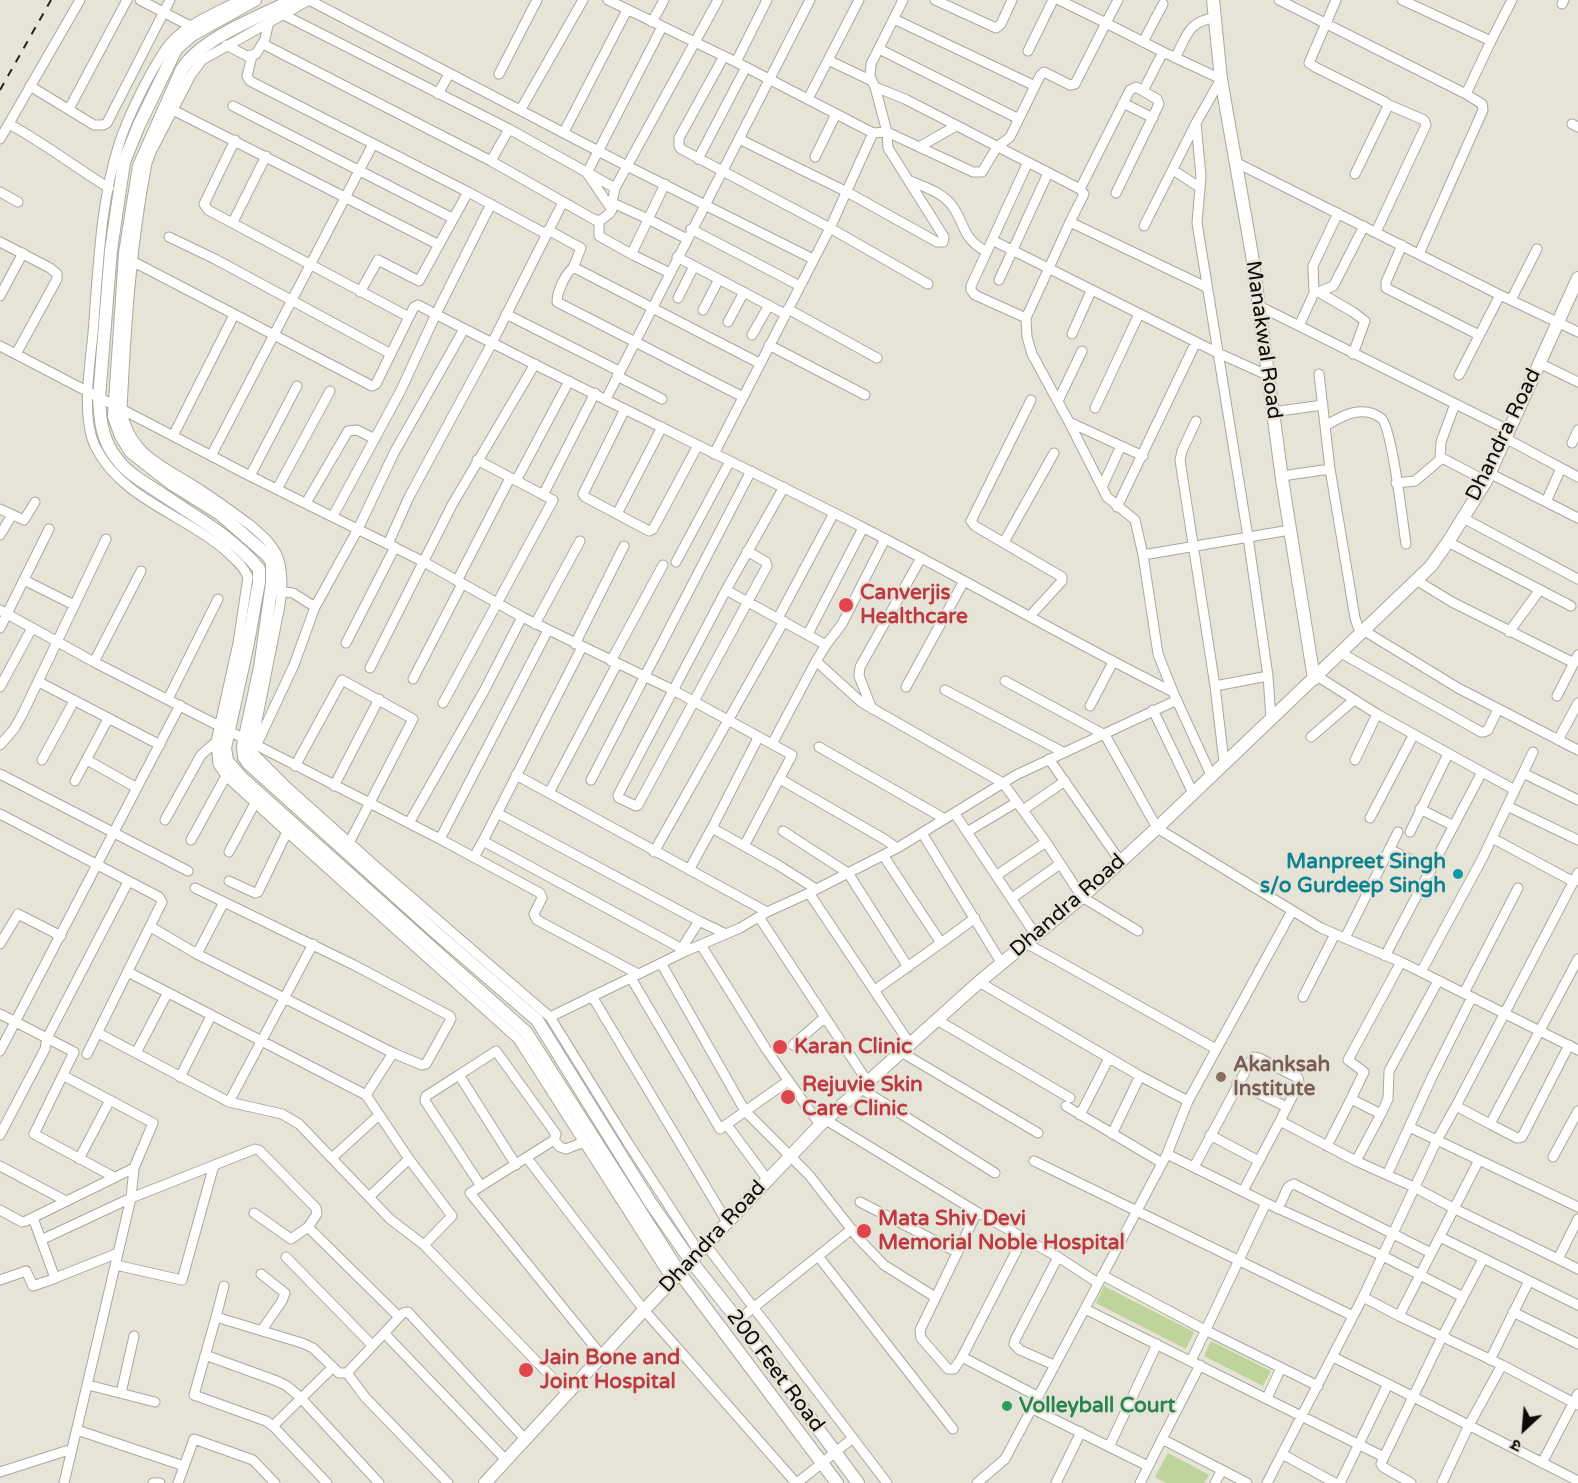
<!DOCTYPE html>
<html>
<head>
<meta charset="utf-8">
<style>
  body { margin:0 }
  #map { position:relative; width:1578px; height:1483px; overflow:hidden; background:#e6e3d7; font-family:"Varela Round","Noto Sans Devanagari",sans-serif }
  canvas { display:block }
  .north { position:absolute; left:1494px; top:1399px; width:60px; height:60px; -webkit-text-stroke:4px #e6e3d7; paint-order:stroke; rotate:206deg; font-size:16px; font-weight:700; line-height:24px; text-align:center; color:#0c0b08 }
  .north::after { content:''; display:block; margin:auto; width:21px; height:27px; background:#0c0b08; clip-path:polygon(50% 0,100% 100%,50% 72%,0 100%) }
</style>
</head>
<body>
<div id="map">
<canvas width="1578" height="1483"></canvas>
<div class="north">उ</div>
</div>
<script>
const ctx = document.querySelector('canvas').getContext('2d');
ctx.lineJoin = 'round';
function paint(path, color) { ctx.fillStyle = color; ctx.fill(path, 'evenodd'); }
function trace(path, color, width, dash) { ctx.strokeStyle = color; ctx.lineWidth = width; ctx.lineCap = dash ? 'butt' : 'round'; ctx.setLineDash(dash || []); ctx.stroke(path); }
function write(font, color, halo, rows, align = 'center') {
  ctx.font = font + ' "Varela Round",sans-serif'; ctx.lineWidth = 4.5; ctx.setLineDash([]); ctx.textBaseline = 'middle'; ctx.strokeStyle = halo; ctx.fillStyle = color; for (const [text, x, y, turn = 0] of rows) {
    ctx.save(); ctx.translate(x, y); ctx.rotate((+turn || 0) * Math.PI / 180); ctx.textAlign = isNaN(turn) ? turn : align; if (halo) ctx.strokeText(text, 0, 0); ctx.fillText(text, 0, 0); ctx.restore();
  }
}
paint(new Path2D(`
  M1104 1286 1194 1332 1186 1349 1096 1303Z
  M1211 1341 1271 1371 1263 1386 1204 1356Z
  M1168 1453 1209 1475 1204 1483H1166L1155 1477Z`), '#bed49a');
const minor = new Path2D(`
  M140 0 190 26
  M240 0C214 14 182 25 165 50 149 74 128 116 119 144 100 203 98 272 93 333 90 366 81 416 95 446 121 499 183 514 225 550 234 559 243 565 248 577L238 643 216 742 218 764 226 776 287 832 518 1039 672 1280
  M309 0 202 60 191 75 151 152 147 163C131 245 126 327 122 410 129 454 162 465 196 487 214 498 231 511 249 524 262 535 276 546 280 564 283 577 282 592 280 605L251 751 285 785 380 870 550 1017 628 1143 699 1252
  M309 0 627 166 813 259
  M608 0 736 62 873 133 887 132 973 172H982L997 147 1010 137 1035 86 894 19
  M935 0 996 28 1001 24 1012 0
  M1118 0 1106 23 1163 52
  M1279 0 1466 94 1482 104 1483 110 1419 254
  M1336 0 1309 63 1315 67 1385 102 1388 106 1355 174
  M1402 0 1491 41 1466 94
  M1562 4 1564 0
  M284 15 509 129 615 188 718 0
  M652 22 664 0
  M1491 41 1512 0
  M1143 42 1163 4
  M263 44 491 161 595 220H601L610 213 615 188
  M226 45 247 56 256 54 265 39 269 21
  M879 49 1019 119
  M1028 51 1053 0
  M252 56 247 76 250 81 468 192 546 234
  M724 56 679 138V146L681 149 830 228 928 284
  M1175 58C1187 36 1188 21 1215 18
  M828 60 872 81
  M736 62 767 0
  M499 74 537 0
  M30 86 94 125H103L107 123 170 0
  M1035 86 1040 76 1044 72 1070 85 1075 84 1106 23 1059 0
  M875 87 905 99 1080 189 1084 194 1070 222
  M438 94 449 74
  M808 99 859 0
  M1123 103 1153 118
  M233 106 452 218
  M69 109 127 0
  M521 109 583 0
  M173 110 439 245
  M9 124C44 143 75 167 109 188
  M1572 124 1578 127
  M564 132 627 10
  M0 139 80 0
  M739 139 847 192 937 242H943L944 237 888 148 887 132 875 87 870 77 871 64 903 0
  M235 140 204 204 208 210 409 317 414 307 418 305C566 382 716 453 864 528 968 581 1068 640 1173 692
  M919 147 956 126
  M815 157 836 114
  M698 159 746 67
  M491 161 509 129
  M1237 163 1500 295 1578 332
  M1173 170 1199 187
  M908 180C922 186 939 191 950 203 966 222 960 238 987 252
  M665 184 632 253 635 256 670 273
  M1080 189 1130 90 1136 87 1143 91 1163 52 1221 79 1196 123 1201 176 1197 223 1248 537 1268 676 1271 719
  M0 192 18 202
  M1116 193 1159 104 1157 99 1143 91
  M613 203 648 219 687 239
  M612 210 587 173 662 27
  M599 220V236L633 255
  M233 222 266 156
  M1144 226 1196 123
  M691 229 800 286
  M548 230 581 248 573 268
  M1376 232 1426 125 1424 120 1387 104
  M169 237 215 259 391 354
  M992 240 1218 353 1267 375
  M0 242 50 268 57 274V279L16 354
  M1402 245 1386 282V288L1479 335
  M677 257 785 314
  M132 261 372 386 376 384 409 317
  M999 280 1048 173
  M1315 290 1353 312 1365 321 1353 354
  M360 292 378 260 419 281 468 192
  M1319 292 1333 286 1335 283 1364 226
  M0 296 23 253
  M678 298 694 266
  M1511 300 1537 249
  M1259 306 1508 430
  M788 309 877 358
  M703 310 719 279
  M506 314 619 371
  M1026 318 975 295 971 290V286L1028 162
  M728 322 744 292
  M1299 326 1314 293 1313 266 1338 213
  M1072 334 1091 291
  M752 335 769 305
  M769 345 865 395
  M0 346 250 476 424 562 522 617 673 690 792 755 744 846
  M1539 363 1578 382
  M1319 374 1330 469 1355 618 1358 627 1458 688 1578 750
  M1459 375 1500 295
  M617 376 662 399
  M743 397 557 302C557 292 565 274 573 268L577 269 759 363
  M606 399 810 0
  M1058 401 1082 351
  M1095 408 1139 314
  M625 409 583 494 585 497 649 531 653 529 698 445
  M1272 412 1323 405
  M1196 421 1182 451 1180 460 1215 686 1268 676
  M1069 422 1143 456
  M1325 426C1342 416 1362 404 1381 418 1392 426 1403 525 1406 544
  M173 436 234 315
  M1505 438 1578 477
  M1572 443 1578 430
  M714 454 830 228 873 133
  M211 456 373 144
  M1440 459 1441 442 1455 404
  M1489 473 1578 518
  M250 476 297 386
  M1282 476 1330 469
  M516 481 569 381
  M1396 483 1415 481 1442 458 1486 481
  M1102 487 1121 446
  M277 489 330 391
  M543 495 595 393
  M1546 502 1561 468
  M306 503 348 431 357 430 375 439
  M1117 507 1196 342
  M0 509 24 520 35 502
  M617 514 662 427
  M333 516 401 390 436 314 491 204
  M1463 518 1578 579
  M0 535 12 515
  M1004 542 1054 453
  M1448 542 1571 606
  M388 544 409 497 492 343 563 202
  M1143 555 1135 520 1107 497 1069 422 1032 354 1027 337 1026 318 1070 222 1206 287
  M676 562 730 461
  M24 580 74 605
  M1416 580 1452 602 1574 663
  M457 581 510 478
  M726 590 618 795 619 798 636 806 638 805 767 566 766 562 747 551
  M277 591 293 593 315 607
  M0 610 94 662 440 839 540 893 542 898 534 914 537 920 638 974
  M1030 616 1062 581V577L975 526 971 521 1031 400
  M778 618 834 513
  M535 624 580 541
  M0 628 49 529
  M1509 632 1539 591
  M808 634 863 528
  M346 643 395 547
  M575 644 624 546
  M826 645 842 624 885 539
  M1341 653 1481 732H1484L1488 730 1498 709
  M611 661 663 565
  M816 661 861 702 1003 783 1046 842 1082 897 1138 931
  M94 662 141 571
  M617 664 549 793 767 912
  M370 668 452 505 535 364
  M1317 676 1377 714 1482 772 1385 956
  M413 679 462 584
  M1005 681 1105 735 1157 828 1321 928 1401 962 1578 1050
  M39 682 160 745
  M1215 686 1224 762
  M0 687 32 628
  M906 687 964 581
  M945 690 1063 752
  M1557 696 1578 655
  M168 699 218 599
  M443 703 553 500 477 460
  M1090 706 1113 662
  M872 709 859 676 860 667 921 558
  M1153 710 1193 793
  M1311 737 1354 700
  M1558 740 1578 703
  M772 744 816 661 826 645 726 590 784 487
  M0 745 14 729 23 713 106 539
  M256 746 294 665 315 607 358 529 394 453 464 329
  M819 747 945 819
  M1049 759 1120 861
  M42 760 74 701
  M87 760 137 788
  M1355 760 1377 714
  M295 766 342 680 413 719 349 843
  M1482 772 1515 790
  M1523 773 1578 800
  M0 774 188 871
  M516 775 549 793
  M1211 775 1173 692 1158 654 1143 555 1290 530
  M780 779 884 839 897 848
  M591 780 751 471
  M75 781 108 719
  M334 786 379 699
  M1507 806 1578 840
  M1420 809 1454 826
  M1023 810 1065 781
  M497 813 699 921 682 948
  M0 814 159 897 162 902 87 1054
  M955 814 1035 934
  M1370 818 1414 734
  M165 820 201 755 216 742
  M409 823 484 691 522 617
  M712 828 778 865 816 889
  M783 831 848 873 908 967
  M967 832 1017 802
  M1410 832 1448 754
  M922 833 1002 964
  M1492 838 1574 882
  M440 839 548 630
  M191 840 226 776
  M483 841 582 647
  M1389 849 1431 870
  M229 852 255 803
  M654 852 784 621
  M474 857 483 841 686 951
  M689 870 712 828 758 738
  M1578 873 1456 1106 1490 1124 1578 959
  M997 875 1046 842
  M229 881 255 893 258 892 287 832
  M809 893 910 1044
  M1012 898 1060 864
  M759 917 867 1081
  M699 921 726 934
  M151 927 197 954 393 1053 422 1065 426 1064 451 1019 450 1016 354 965 195 888
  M1345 938 1398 832
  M941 943 975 918
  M1026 943 1216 1049
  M0 944 18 914 61 936
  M701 945 766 1049 820 1125
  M197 954 224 902
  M661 963 745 1111 809 1175 859 1239 884 1265 935 1297
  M128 972 366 1095 409 1159 452 1216 424 1245 567 1393
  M1421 972 1482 859 1533 752
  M631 978 720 1129 788 1081
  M979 982 1140 1076 1188 1101
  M875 990 941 943 883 855
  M1464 993 1518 888
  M592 996 727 1222
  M1303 997 1335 934
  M0 1014 74 1052 34 1134 114 1177
  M550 1017 686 951 740 928 767 912 809 893 899 847 1016 775 1177 700
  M937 1020 1070 1098
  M98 1033 229 1102 282 1114 299 1124 390 1219 424 1245
  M793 1045 824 1018
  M0 1051 180 705
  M901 1052 1038 1133
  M136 1053 167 994
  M459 1075 496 1051 556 1134 554 1140
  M64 1076 153 1123 134 1168
  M180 1077 211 1016
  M1237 1083 1287 1107
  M860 1088 995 1173
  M366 1095 393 1053
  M1351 1099 1364 1072 1348 1060 1401 962
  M229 1102 313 944
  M1066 1106 1162 1163
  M1381 1114 1388 1099 1389 1071 1438 981
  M1080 1115 1109 1058
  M826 1120 977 1212 1058 1257 1098 1283
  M1490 1124 1517 1138 1522 1137 1569 1045
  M727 1125 767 1179
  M1409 1127 1479 1160
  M1112 1134 1140 1076
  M0 1135 45 1049 47 1038 128 882
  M1210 1135 1259 1161
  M584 1142 566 1149 560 1147 554 1140 470 1193 602 1356
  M1327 1146 1351 1099 1381 1114 1356 1161
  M1167 1154 1188 1101 1292 911
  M333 1157 379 1115
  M1553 1157 1578 1111
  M527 1158 644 1310 796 1483
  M79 1159 110 1100
  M1034 1161 1353 1316
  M0 1166 66 1201
  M1194 1167 1253 1057 1259 1058 1298 1078 1299 1083 1280 1121
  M1387 1175 1432 1077 1472 997
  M481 1186 425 1101 426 1096 459 1075 516 1165
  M1243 1191 1280 1121 1356 1161 1414 1187 1455 1209 1558 1259 1578 1219
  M369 1197 409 1159
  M860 1202 957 1252
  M1278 1209 1288 1187 1294 1184 1431 1253
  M0 1210 22 1222 26 1221 134 1168 131 1198 64 1483
  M254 1213 291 1239 308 1227
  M33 1218 55 1278 118 1253
  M1440 1237 1578 1305
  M1023 1238 962 1357 1037 1396
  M41 1240 131 1198 255 1149 259 1150 316 1208 317 1214 308 1227 399 1317
  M706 1245 887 1483
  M818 1256 953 1429
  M286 1257 372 1345
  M1558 1259 1578 1269
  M116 1265 182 1280 214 1165
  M261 1274 285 1293 282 1301 262 1330
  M1102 1275 1205 1330 1318 1386
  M0 1280 26 1271 33 1286 56 1278
  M1363 1297 1437 1140 1456 1106
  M1085 1309 1384 1457
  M1513 1312 1578 1344
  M1399 1316 1502 1365 1469 1425 1442 1483
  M216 1317 224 1286
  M738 1320 852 1229
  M384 1333 506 1460
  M205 1355 277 1381 287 1386 300 1397 379 1483
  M962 1357 954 1369H948L921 1338 920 1330 977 1212
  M1333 1357 1388 1384 1340 1483
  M1490 1360 1529 1281
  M1191 1361 1266 1203
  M1054 1365 1020 1350 1014 1344 1015 1340 1058 1257
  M1502 1365 1578 1405
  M347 1373 365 1397 448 1483
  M1388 1384 1578 1481
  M88 1385 155 1402
  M121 1393 134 1336
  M1267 1398 1281 1368
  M1031 1408 1148 1466
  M273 1426 333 1367
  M77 1430 184 1466
  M1162 1439 1200 1365
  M1109 1447 1157 1344
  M1282 1454 1335 1483
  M1542 1463 1578 1394
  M0 1472 72 1449
  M153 1483H160
  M178 1483 194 1439 253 1460 275 1483
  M327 1483 273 1426 266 1421 194 1395 216 1317 302 1343 313 1348 339 1373H347L403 1313 408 1312 525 1439
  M797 1483 853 1438
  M977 1483 1005 1459 1167 1154 1266 1203 1383 1256 1463 1297
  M1056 1483 1081 1432
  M1140 1483 1162 1439 1247 1483
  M1215 1483 1222 1470
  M1267 1483 1363 1297 1399 1316 1479 1160 1578 1207
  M1411 1483 1383 1467 1381 1464 1384 1457 1442 1337 1483 1259`);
const tertiary = new Path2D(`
  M255 0 192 35 176 49 139 125 124 162 111 250 99 398C100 420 102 441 117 459 128 474 145 483 160 493 194 516 233 537 259 569V582L248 643 225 748 227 761 242 778 526 1032 679 1272 837 1483
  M293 0C259 17 203 37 182 69L139 166 125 253 114 417 121 436 131 452 172 484 220 514 267 555 272 562V583L260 667 243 746 244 757 248 763 434 931 537 1020 650 1202 691 1261 738 1320 858 1483
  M1213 0 1221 79 1252 255 1282 479 1314 679
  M485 1483 644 1310 820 1125 979 982 1082 897 1157 828 1431 566 1448 542 1486 481 1578 278`);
trace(minor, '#aaa89c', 11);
trace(tertiary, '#aaa89c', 14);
trace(minor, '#fff', 9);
trace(tertiary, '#fff', 12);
trace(new Path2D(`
  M0 90 51 0`), '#24231f', 2, [8, 8]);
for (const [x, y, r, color] of [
  [846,605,8,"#e0444e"],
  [1458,874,6,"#0f9aa8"],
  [780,1047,8,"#e0444e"],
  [1221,1077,6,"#8d6e63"],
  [788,1097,8,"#e0444e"],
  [864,1231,8,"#e0444e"],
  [526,1370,8,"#e0444e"],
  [1007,1406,6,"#2e9e5b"]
]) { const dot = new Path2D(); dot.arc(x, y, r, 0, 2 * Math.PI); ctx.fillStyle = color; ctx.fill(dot); trace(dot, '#e6e3d7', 2); }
write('21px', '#0c0b08', '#e6e3d7', [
  ["Manakwal Road",1263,340,82],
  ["Dhandra Road",1504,435,-64],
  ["Dhandra Road",1068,906,-41],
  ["Dhandra Road",713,1237,-47],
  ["200 Feet Road",775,1371,53]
]);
write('bold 21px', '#be3a42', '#e6e3d7', [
  ["Canverjis",860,593],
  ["Healthcare",860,617],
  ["Karan Clinic",794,1047],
  ["Rejuvie Skin",802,1085],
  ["Care Clinic",802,1109],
  ["Mata Shiv Devi",878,1219],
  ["Memorial Noble Hospital",878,1243],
  ["Jain Bone and",540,1358],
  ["Joint Hospital",540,1382]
], 'left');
write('bold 21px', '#0d838f', '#e6e3d7', [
  ["Manpreet Singh",1446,862],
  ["s/o Gurdeep Singh",1446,886]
], 'right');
write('bold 21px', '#785e54', '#e6e3d7', [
  ["Akanksah",1233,1065],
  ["Institute",1233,1089]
], 'left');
write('bold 21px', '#27864d', '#e6e3d7', [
  ["Volleyball Court",1019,1406]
], 'left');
</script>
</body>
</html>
